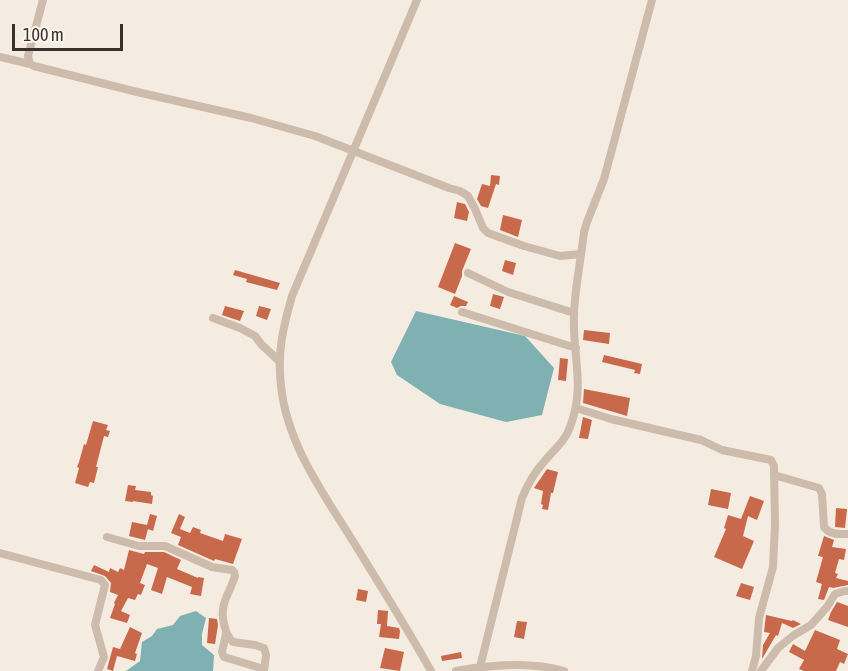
<!DOCTYPE html>
<html>
<head>
<meta charset="utf-8">
<style>
  body { margin:0 }
  #map { position:relative; width:848px; height:671px; overflow:hidden; background:#f4ebe1; font-family:"Asap Condensed",sans-serif }
  canvas { display:block }
  .scale { position:absolute; left:12px; top:24px; width:111px; height:27px; box-sizing:border-box; border:3px solid #3b302b; border-top:0; padding-left:8px; font-size:18px; line-height:21px; white-space:nowrap; color:#3b302b; -webkit-text-stroke:4px #fbf5ee; paint-order:stroke }
</style>
</head>
<body>
<div id="map">
<canvas width="848" height="671"></canvas>
<div class="scale">100 m</div>
</div>
<script>
const ctx = document.querySelector('canvas').getContext('2d');
ctx.lineJoin = 'round';
function paint(path, color) { ctx.fillStyle = color; ctx.fill(path, 'evenodd'); }
function trace(path, color, width, dash) { ctx.strokeStyle = color; ctx.lineWidth = width; ctx.lineCap = dash ? 'butt' : 'round'; ctx.setLineDash(dash || []); ctx.stroke(path); }
paint(new Path2D(`
  M416 311 525 336 554 368 542 415 506 422 440 404 397 375 391 362Z
  M196 611 206 618 202 634V645L214 655 213 671H126L140 661 142 642 152 636 157 629 173 625 180 616Z`), '#7fb0b2');
paint(new Path2D(`
  M491 175 500 176 499 185 496 184 488 208 481 206 477 199 482 184 490 186Z
  M457 202 465 204 469 212 467 221 454 218Z
  M503 215 522 220 518 237 500 230Z
  M455 243 471 249 462 271V276L455 294 438 287Z
  M505 260 516 263 513 275 502 271Z
  M235 270 280 283 277 290 246 282 247 279 233 275Z
  M493 294 504 297 500 309 490 306Z
  M454 296 468 302 466 306H461L457 308 450 305Z
  M225 306 244 311 240 321 222 315Z
  M259 306 271 309 267 320 256 316Z
  M584 330 610 333 609 344 583 340Z
  M604 355 642 364 640 374 634 373 635 370 602 362Z
  M560 358 568 359 566 381 558 380Z
  M584 389 630 398 627 416 583 403Z
  M583 417 592 420 588 439 579 438Z
  M93 421 108 425 106 430 110 431 108 437 104 436 96 467H98L94 483 90 482 88 487 75 483 79 468 77 467 79 462 84 444 86 445Z
  M547 469 558 472 553 493H551L548 510 542 509 543 505 541 504 543 491 534 488Z
  M128 485 136 486 135 490 151 492V495L153 496 152 504 133 501V502L125 501Z
  M711 489 731 493 728 509 708 505Z
  M750 496 764 501 757 520 748 516 743 536 754 541 742 569 714 557 726 529 724 528 728 515 741 519Z
  M836 508 847 509 845 528 835 527Z
  M150 514 157 516 153 531 148 529 145 540 129 536 132 522 147 525Z
  M179 514 185 517 180 529 190 533 193 527 201 530 200 533 223 541 225 534 242 539 233 564 215 559 214 561 178 545 181 537 171 533Z
  M824 536 834 540 832 547 846 549 844 560 839 559 835 573 838 574 836 578 848 581V585L833 588 829 587 824 600 818 599 822 584 816 582 823 557 818 556Z
  M129 550 144 554 145 552H164L181 560 177 569 198 578V577L204 578 201 596 190 594 192 587 167 577 162 594 151 590 158 568 147 564 140 583 145 585 141 595 138 594 135 600 128 598 121 611 130 615 127 623 110 618 115 604 114 603 118 595 110 592 111 583 105 576 91 571 94 565 109 572 110 568 118 572 120 568 124 570Z
  M741 583 754 587 750 600 736 596Z
  M358 589 368 591 366 602 356 600Z
  M837 602 848 606V627L828 620 831 612Z
  M378 610 388 611 387 626 399 628 400 631 399 639 379 637 381 624H377Z
  M766 615 792 621 793 620 801 624 793 628 782 623 778 636 776 635 762 659 763 645 770 633 764 632Z
  M209 618 217 619 218 625 215 644 207 643Z
  M517 621 527 622 524 639 514 637Z
  M130 627 142 633 135 653 137 654 135 661 117 656 113 671 107 669 113 647 120 649Z
  M815 630 840 640 837 649 848 654 844 664 840 662 836 671H804L799 669 804 660 789 652 793 644 805 651Z
  M385 648 404 652 400 671 380 668Z
  M461 652 462 658 442 661 441 656Z`), '#c8694b');
trace(new Path2D(`
  M43 0 28 56 30 64 34 66 133 91 251 118 315 136 449 188 460 191 468 196 475 209 483 228 488 233 524 246 560 256 581 254
  M417 0 292 296C283 328 277 352 281 386 287 443 321 490 351 538 378 582 406 626 431 671
  M0 57 30 64
  M468 273 508 292 574 313
  M462 312 576 348
  M213 318 240 328 255 336 261 344 279 361
  M576 408 611 419 701 440 722 450 771 460 774 466 775 524 773 567 759 618 756 656 752 671
  M774 475 819 488 822 494 824 527C830 535 839 534 848 534
  M107 537 139 546H165L212 567 232 570 234 572 235 576C229 595 219 604 224 624 226 632 227 636 233 642L255 645 264 648 266 655 264 671
  M0 553 101 580 105 585 95 625 104 657 98 671
  M226 634 222 652 224 657 264 669
  M480 667 522 498C527 486 534 473 543 463 552 451 565 442 570 427 586 386 572 355 574 314 575 287 581 259 584 232L587 222 604 179 652 0
  M456 671C490 665 529 661 564 671
  M761 671 778 648 794 635 811 625 827 607 835 594 845 591H848`), '#cdbbac', 8);
</script>
</body>
</html>
